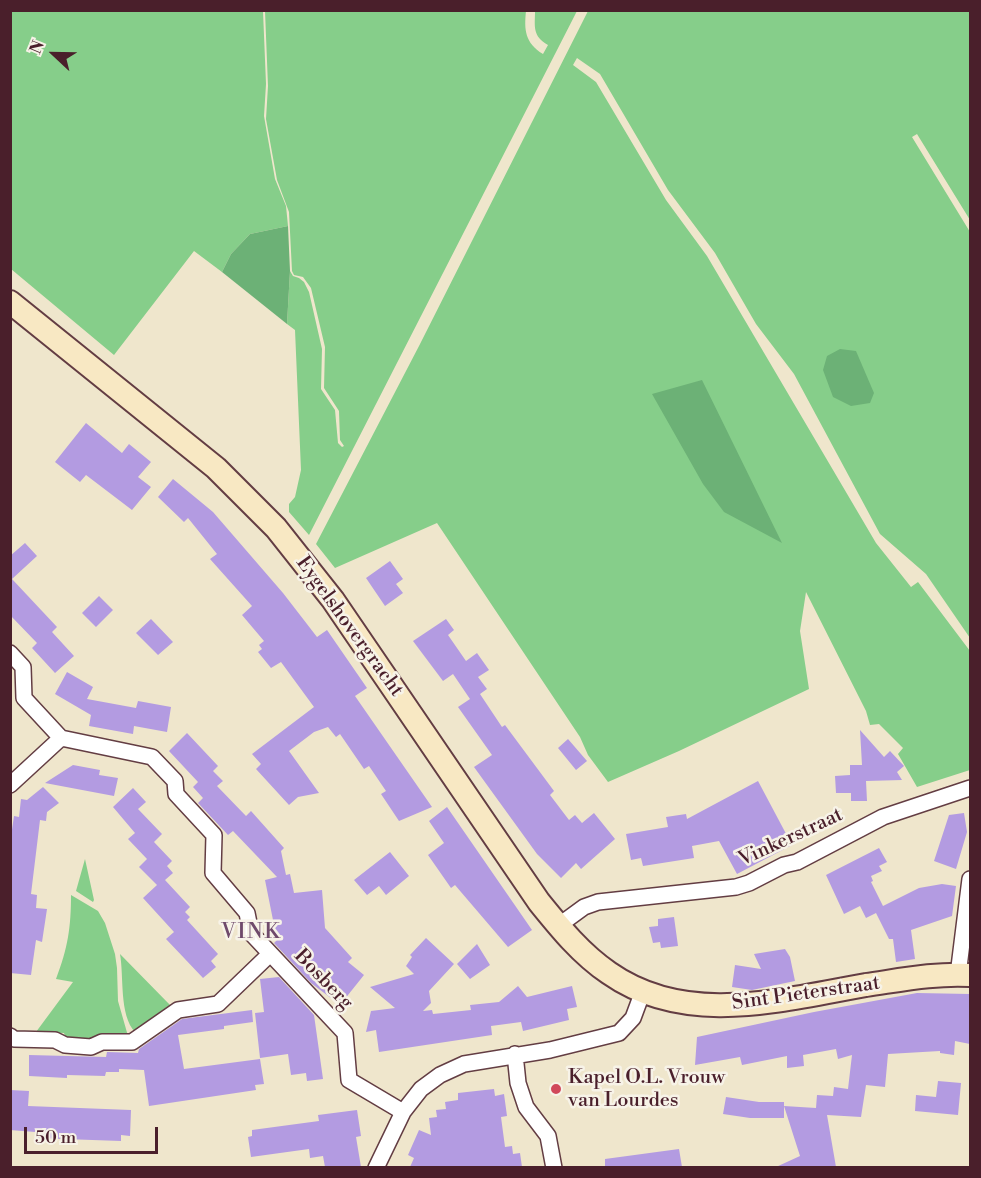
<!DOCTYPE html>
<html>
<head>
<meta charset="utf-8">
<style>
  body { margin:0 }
  #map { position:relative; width:981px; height:1178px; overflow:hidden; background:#efe6cc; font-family:"Libre Bodoni",serif }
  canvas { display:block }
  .frame { position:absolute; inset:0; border:12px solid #4a1f2b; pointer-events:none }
  .north { position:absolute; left:24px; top:24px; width:60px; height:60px; -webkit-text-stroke:4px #f7f3e8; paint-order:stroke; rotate:292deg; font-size:16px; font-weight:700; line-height:24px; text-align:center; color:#4a1f2b }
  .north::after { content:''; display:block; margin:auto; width:21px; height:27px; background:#4a1f2b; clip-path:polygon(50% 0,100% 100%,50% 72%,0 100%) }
  .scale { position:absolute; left:24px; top:1127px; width:134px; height:27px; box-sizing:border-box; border:3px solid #4a1f2b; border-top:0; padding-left:8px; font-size:18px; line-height:21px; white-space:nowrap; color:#4a1f2b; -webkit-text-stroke:4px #f7f3e8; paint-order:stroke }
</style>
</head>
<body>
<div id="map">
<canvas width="981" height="1178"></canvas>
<div class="frame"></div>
<div class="north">N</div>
<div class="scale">50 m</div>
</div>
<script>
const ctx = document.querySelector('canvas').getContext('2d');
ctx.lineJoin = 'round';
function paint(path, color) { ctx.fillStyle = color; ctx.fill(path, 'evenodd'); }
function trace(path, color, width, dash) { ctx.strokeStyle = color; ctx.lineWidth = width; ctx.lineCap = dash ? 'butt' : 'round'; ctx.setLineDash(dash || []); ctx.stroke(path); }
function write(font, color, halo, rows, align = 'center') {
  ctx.font = font + ' "Libre Bodoni",serif'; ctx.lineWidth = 5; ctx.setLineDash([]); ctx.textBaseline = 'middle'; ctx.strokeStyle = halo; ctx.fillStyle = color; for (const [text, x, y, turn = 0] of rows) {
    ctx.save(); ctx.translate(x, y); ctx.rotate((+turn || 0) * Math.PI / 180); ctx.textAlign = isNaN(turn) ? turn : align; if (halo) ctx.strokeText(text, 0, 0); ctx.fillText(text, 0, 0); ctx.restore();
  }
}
paint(new Path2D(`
  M11 11H263L266 84 264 116 275 179 286 206 288 226 250 234 231 254 222 272 194 251 114 355 11 269Z
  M265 11H526C524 30 525 43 543 54L548 45C532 36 535 26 535 11H577L309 535 289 512V504L295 497 301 470 295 330 287 324 290 271 293 276 299 278 304 282 309 292 322 349 321 389 335 410 338 443 342 447 344 446 340 440 339 411 324 388 325 347 311 288 303 277 294 275 292 271 289 212 277 180 266 119 268 86Z
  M588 11H970V220L917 134 912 137 970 232V638L926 574 880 534 794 374 756 324 715 253 668 190 600 74 577 58 573 65 596 82 666 200 707 256 876 543 911 587 918 582 970 651V770L917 787 898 754 903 748 879 724 870 725 866 711 806 592 800 631 809 689 679 751 608 782 588 755 580 737 437 523 335 568 316 544 419 346Z
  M85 859 94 900 93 902 76 891Z
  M71 895 98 911 105 923 115 954 117 968 118 1001 128 1036 96 1035 91 1041 66 1039 64 1033 36 1032 73 982 56 979C68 948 71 927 71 895Z
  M120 954 170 1005 135 1032C119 1015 124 976 120 954Z`), '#86ce8a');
paint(new Path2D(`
  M288 226 290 271 287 324 222 272 231 254 250 234Z
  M840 349 856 351 874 393 870 403 851 406 833 397 823 370 827 356Z
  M702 380 782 543 724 512 703 484 652 394Z`), '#6cb176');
paint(new Path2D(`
  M86 423 122 453 129 444 151 462 138 477 151 487 132 510 86 475 80 482 55 462Z
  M173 479 213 512 283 593 317 637 327 630 367 688 355 696 432 807 399 821 381 794 386 791 369 766 364 769 340 734 336 737 328 727 314 732 289 751 319 793 298 797 289 805 256 769 261 764 252 754 314 707 281 662 271 668 258 652 262 649 259 645 264 641 242 615 252 606 210 559 217 554 188 518 184 522 158 497Z
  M25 543 37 556 12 579 57 627 52 632 74 656 55 673 32 648 37 643 10 615V556Z
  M390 561 403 579 396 584 403 593 385 606 366 578Z
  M99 596 113 610 96 627 82 613Z
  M151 619 173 642 158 655 136 633Z
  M446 619 454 630 448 635 466 661 477 653 489 670 478 677 487 689 480 694 502 727 505 725 554 791 550 795 569 820 575 815 582 823 594 813 615 839 581 869 576 863 561 878 537 854 474 767 492 755 458 707 470 699 453 674 443 681 413 641Z
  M67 672 93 687 87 699 136 708 138 701 171 707 167 732 134 726 133 734 89 726 91 715 55 694Z
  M860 730 884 757 890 751 904 766 897 772 902 780 866 781 867 801H851V793H836L835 776 850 775V765H862Z
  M187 733 218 766 213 771 223 781 217 786 246 816 251 811 284 848 281 851 286 875 290 874 294 893 322 890 325 928 352 958 348 962 364 975 340 1005 311 983 274 943 277 940 265 880 277 877 233 831 228 835 198 803 203 798 193 787 198 782 169 751Z
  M568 739 587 761 576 770 558 748Z
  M73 765 100 770 99 775 118 778 114 796 45 783Z
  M758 781 792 845 737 874 719 841 692 846 694 858 643 866 641 858 631 860 626 834 668 827 666 817 686 814 687 819Z
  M43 787 59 803 47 812 46 821 40 820 31 894 37 895 36 908 47 909 42 942 36 940 31 975 10 973V843L14 816 19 817 21 799 27 800Z
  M133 788 146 802 138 809 162 834 154 842 172 861 167 866 173 873 165 880 190 907 185 912 190 917 187 920 218 954 211 961 216 967 203 978 166 939 174 932 143 898 157 885 139 867 147 859 128 839 135 833 113 807Z
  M447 807 532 930 508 947 455 885 451 888 428 855 444 843 429 821Z
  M964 813 967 832 956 869 934 861 949 815Z
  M879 848 887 862 879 866 882 871 871 876 873 881 871 882 883 906 919 888 942 884 956 886 952 916 911 930 915 959 896 962 893 939H889L876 913 866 918 860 906 844 914 826 875Z
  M390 852 409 876 386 895 379 886 367 895 354 880Z
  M674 917 678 946 661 948 660 942 653 943 649 927 658 926V919Z
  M426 938 454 964 429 991 431 1003 423 1011 432 1010 433 1014 471 1010 470 1005 499 1002 518 986 527 997 572 986 577 1007 567 1009 569 1020 523 1031 521 1022 491 1026 492 1035 379 1052 376 1030 366 1032 371 1011 395 1008 370 987 414 974 406 966 412 957 410 955Z
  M477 944 490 965 470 979 457 964Z
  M785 949 790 957 795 981 752 990 732 987 735 965 761 969 754 954Z
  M279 977 314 1015 323 1079 307 1081 306 1073 291 1075 288 1054 260 1058 255 1013 264 1012 260 979Z
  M917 993 970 994V1044L955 1041 954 1055 940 1053V1051L888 1054 885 1087 866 1085 861 1117 827 1115 836 1167H776L800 1156 784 1106V1118H750L723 1114 726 1097 759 1102H784V1106L816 1108 817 1095 833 1096 834 1087 848 1089 852 1055 838 1059 836 1049 803 1055 804 1066 787 1068V1056L742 1065 740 1057 695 1065 697 1037 814 1012Z
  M252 1010 253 1022 224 1026V1029L178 1035 184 1069 260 1059 264 1084 255 1085 256 1090 149 1106 144 1070 119 1069V1072H106L105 1076 67 1075V1078L29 1076V1055L106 1057 107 1052 138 1053 139 1049 182 1019Z
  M938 1081 961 1083 958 1115 915 1111 916 1095 936 1097Z
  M494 1089 495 1096 504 1094 507 1116 501 1117 505 1147 512 1146 513 1154 520 1153 522 1167H410L414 1158 408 1155 419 1130 431 1135 429 1118 437 1117 436 1110 446 1109 445 1102 458 1100V1093Z
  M10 1090 29 1091 28 1106 131 1110 130 1136 121 1135V1141L35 1138V1132L10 1130Z
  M357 1110 361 1136 356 1137 361 1167H325L323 1156 310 1158 309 1149 251 1157 248 1137 252 1136V1130L319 1121 318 1115Z
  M679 1149 682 1167H605V1159Z`), '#b39be1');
const street = new Path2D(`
  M10 653 23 667 24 698 61 738 152 757 175 781 176 794 214 835 213 873 247 913 251 933 345 1033 349 1080 403 1112
  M10 785 61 738
  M558 926 584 907 598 902 736 887 749 883 784 865 797 862 883 817 970 788
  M958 975 970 879
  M10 1036 14 1039 55 1040 65 1045 91 1047 102 1042H132L178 1010 218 1004 270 954
  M515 1054 518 1083 526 1107 548 1136 554 1168
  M376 1168 403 1112 421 1089 440 1075 464 1064 550 1050 619 1033 633 1018 643 991`);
const secondary = new Path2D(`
  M10 302 216 468 276 528 333 600 539 902C560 928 581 954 609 973 686 1027 781 1000 866 985 901 980 935 973 970 975`);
trace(street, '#633d43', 18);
trace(secondary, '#633d43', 26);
trace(street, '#fff', 15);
trace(secondary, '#f8e8c3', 22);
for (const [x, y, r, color] of [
  [556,1089,6,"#d1495b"]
]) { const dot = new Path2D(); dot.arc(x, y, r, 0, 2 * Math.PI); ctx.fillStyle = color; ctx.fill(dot); trace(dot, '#f7f3e8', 2); }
write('20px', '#4a1f2b', '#f7f3e8', [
  ["Eygelshovergracht",349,627,54],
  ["Vinkerstraat",791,838,-25],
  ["Bosberg",323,980,46],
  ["Sint Pieterstraat",806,994,-8]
]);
write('20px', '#4a1f2b', '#f7f3e8', [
  ["Kapel O.L. Vrouw",568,1078],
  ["van Lourdes",568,1101]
], 'left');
ctx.letterSpacing = '1.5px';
write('21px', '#6f4a6b', '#f7f3e8', [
  ["VINK",251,933]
]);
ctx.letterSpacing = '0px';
</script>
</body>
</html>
